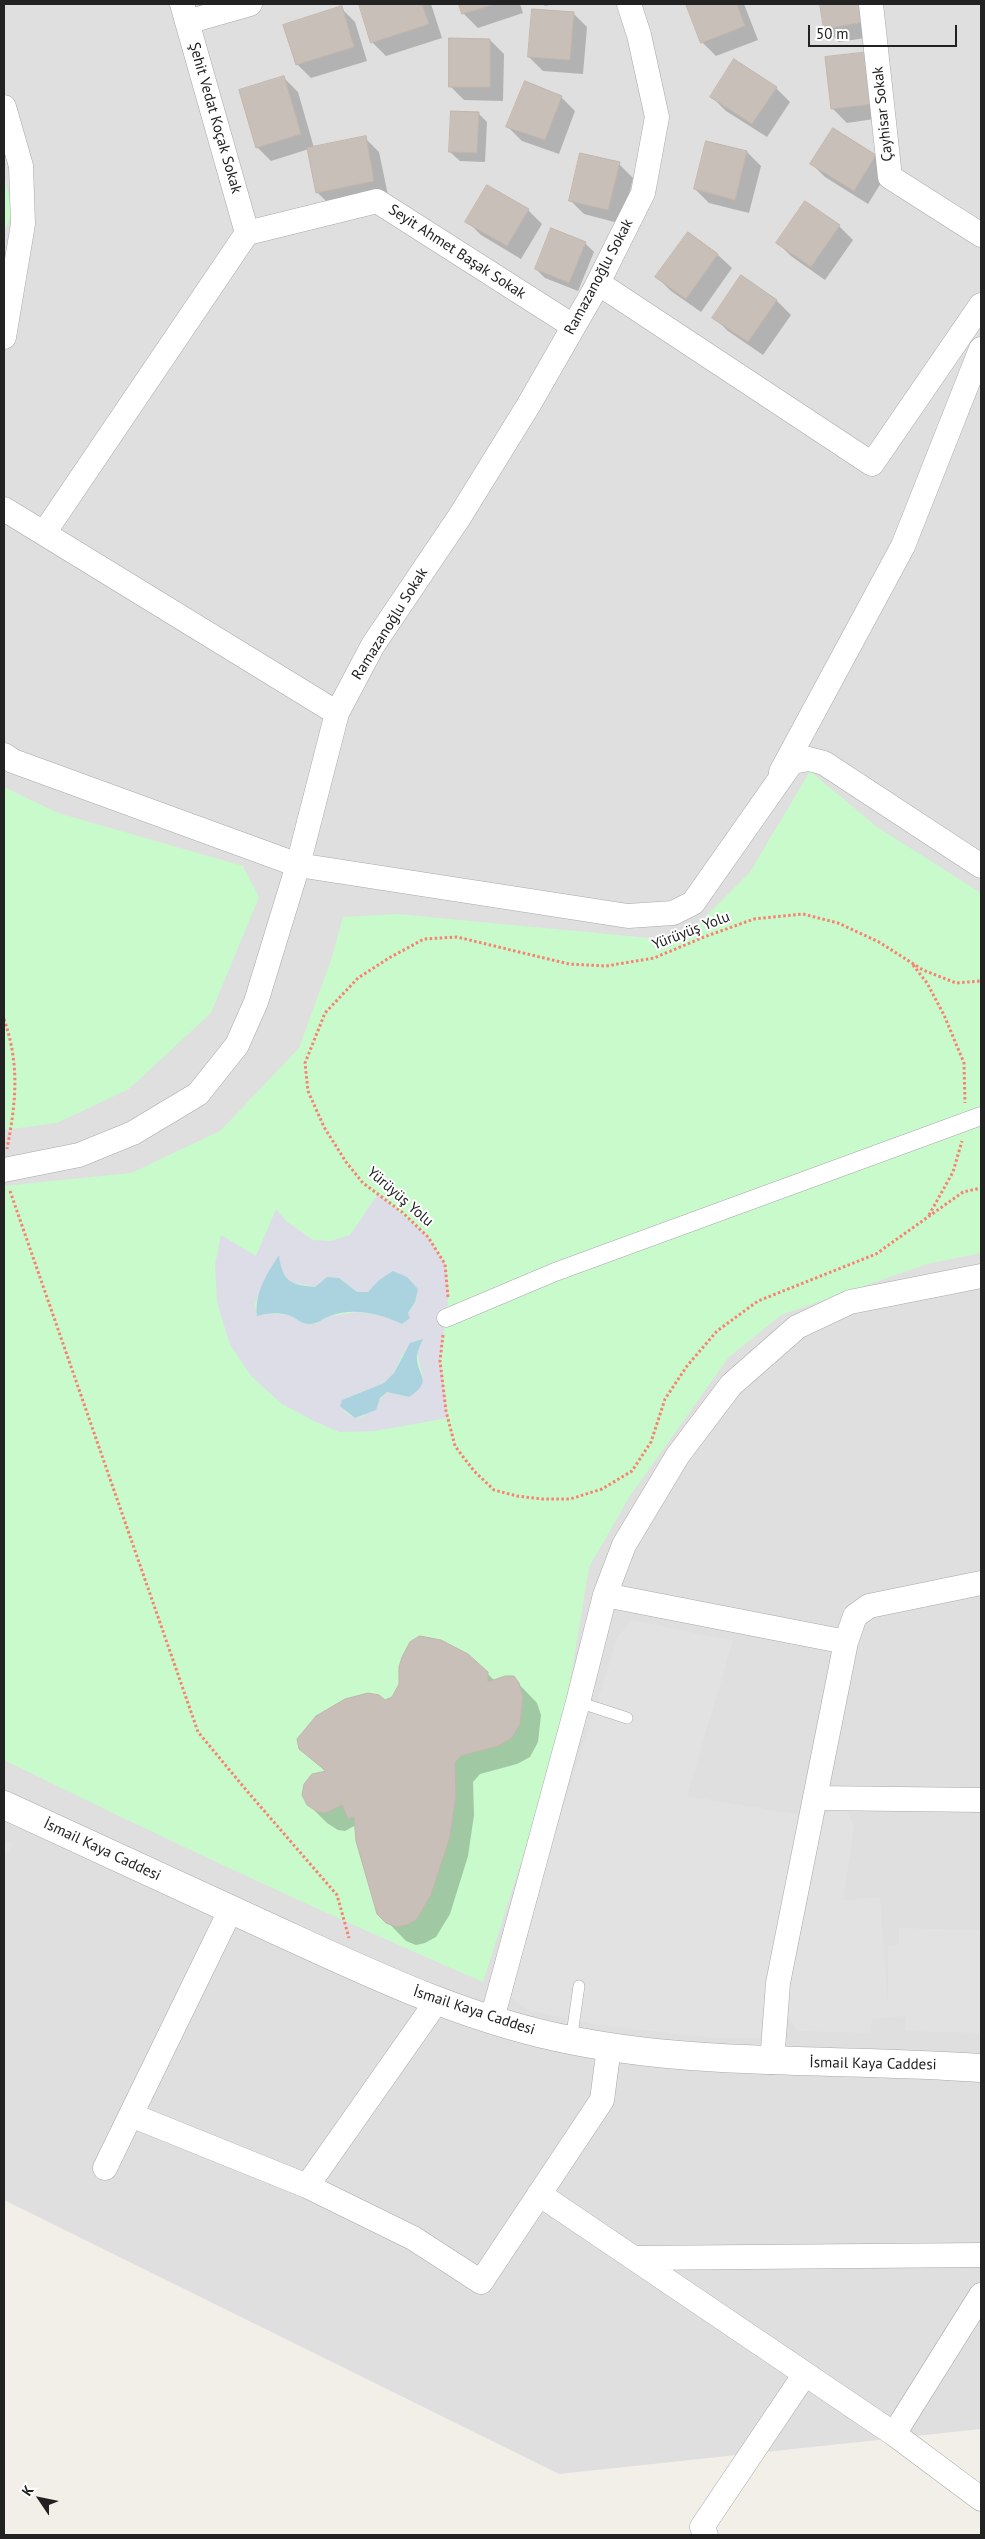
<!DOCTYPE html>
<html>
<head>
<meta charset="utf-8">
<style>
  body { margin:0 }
  #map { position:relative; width:985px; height:2539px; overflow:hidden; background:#f2efe9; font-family:"PT Sans",sans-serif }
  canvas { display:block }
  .frame { position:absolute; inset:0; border:5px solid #222; pointer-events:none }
  .north { position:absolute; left:15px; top:2474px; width:50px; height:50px; -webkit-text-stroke:4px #fff; paint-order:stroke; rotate:304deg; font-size:14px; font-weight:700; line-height:20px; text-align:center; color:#222 }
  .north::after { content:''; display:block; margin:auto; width:18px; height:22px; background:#222; clip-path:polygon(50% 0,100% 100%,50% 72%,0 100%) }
  .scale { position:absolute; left:808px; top:25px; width:149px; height:22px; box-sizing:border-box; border:2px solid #222; border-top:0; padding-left:6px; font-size:15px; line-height:18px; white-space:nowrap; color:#222; -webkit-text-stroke:4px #fff; paint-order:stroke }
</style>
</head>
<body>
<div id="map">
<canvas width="985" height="2539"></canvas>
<div class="frame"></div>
<div class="north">K</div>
<div class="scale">50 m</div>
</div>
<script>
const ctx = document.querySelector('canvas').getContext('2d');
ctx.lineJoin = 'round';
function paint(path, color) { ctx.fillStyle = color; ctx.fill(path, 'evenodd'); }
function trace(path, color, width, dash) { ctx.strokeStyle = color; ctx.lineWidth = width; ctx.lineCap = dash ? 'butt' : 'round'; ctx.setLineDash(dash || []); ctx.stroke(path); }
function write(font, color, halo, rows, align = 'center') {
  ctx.font = font + ' "PT Sans",sans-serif'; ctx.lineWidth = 4; ctx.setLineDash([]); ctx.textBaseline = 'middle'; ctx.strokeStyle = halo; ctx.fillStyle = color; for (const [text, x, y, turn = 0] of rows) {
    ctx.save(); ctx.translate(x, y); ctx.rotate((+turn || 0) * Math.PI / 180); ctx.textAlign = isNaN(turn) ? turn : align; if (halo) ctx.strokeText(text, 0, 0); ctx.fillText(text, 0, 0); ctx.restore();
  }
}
paint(new Path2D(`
  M4 4H981V2429L559 2474 4 2200Z`), '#e0dfdf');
paint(new Path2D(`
  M4 176 13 212 4 232Z
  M810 771 877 827 981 893V1253L927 1264 781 1315 728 1358 630 1496 589 1567 570 1683 551 1768 483 1982C321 1912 162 1838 4 1760V1186L131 1173 220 1131 299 1048 331 960 343 917 397 914 681 941 750 872Z
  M4 787 58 813 243 866 259 897 211 1013 129 1089 57 1123 4 1130Z`), '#c8facc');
paint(new Path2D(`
  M632 1620 733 1641 687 1796 802 1815 764 2000 766 2038H712L592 2024 528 2010 511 1998 509 1982 538 1887 618 1636Z
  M832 1809 848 1812 854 1827 843 1900 880 1897 888 2006V1946L899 1944V1928L981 1930V2033L905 2031 906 2016 872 2019 871 2033 797 2031 788 2017 786 1988 822 1817Z
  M4 1840 13 1844 4 1860Z`), '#e2e2e2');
paint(new Path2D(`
  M378 1194 428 1237 445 1264 449 1293 440 1361 448 1418 375 1431 339 1432 314 1421 282 1404 252 1377 230 1345 217 1302 215 1265 221 1235 256 1256 276 1209 286 1221 313 1240 331 1241 350 1235ZM279 1255 281 1272 290 1282 315 1287 327 1277 339 1278 357 1292H368L379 1280 415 1302 402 1324 380 1315 357 1312 331 1316 315 1324H306L288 1315 268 1313 257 1316 255 1304 262 1286ZM423 1339 417 1353 423 1378 409 1397 387 1392 364 1416 355 1418 345 1412 342 1400 384 1383 394 1373 402 1355Z`), '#dddde8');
paint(new Path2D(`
  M279 1255C282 1280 289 1285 315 1287L327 1277 339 1278 357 1292H368L379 1280 393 1271 407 1277 418 1289 415 1302 408 1313 410 1318 402 1324C380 1314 354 1307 330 1316 322 1319 318 1324 309 1324 301 1324 295 1317 288 1315 278 1312 266 1313 257 1316 254 1294 267 1273 279 1255Z
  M423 1339C421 1344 418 1349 417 1355 416 1377 435 1380 409 1397L387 1392 380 1398 376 1410 355 1418 340 1406 342 1400 384 1383 394 1373 410 1343Z`), '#aad3df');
paint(new Path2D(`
  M360 4H431L442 38 386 56 372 42Z
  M460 4H520L523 13 478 28 464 14Z
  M543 4H553L545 6Z
  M687 4H744L758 40 716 56 702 42Z
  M821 4H873L878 36 839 42 825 28Z
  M341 8 355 22 367 61 311 78 297 64Z
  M573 13 587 27 583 74 543 71 529 57Z
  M490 40 504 54 503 101 464 100 450 86Z
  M826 58 888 117 847 123 833 109Z
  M284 78 298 92 314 148 365 138 379 152 388 195 331 206 317 192 309 149 271 161 257 147Z
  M776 88 790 102 767 137 726 111 712 97Z
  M561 97 575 111 559 154 522 141 508 127Z
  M478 113 487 122 485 162 460 161 450 152Z
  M833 129 875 156 889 170 868 204 825 177 811 163Z
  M707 142 747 152 761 166 749 213 709 203 695 189Z
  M619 164 633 178 622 224 584 214 570 200Z
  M528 210 542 224 521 259 481 235 467 221Z
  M839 226 853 240 825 280 791 256 777 242Z
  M585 243 594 252 578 291 545 278 536 269Z
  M718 255 732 268 701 312 671 291 657 277Z
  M742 277 777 301 791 315 763 355 728 331 714 317Z
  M468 1655 495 1681 513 1678 537 1703 541 1715 538 1742 530 1757 517 1764 480 1774 473 1782 474 1815 468 1856 450 1914 436 1937 425 1943 416 1945 406 1941 379 1913 356 1825 345 1831 338 1830 327 1823 308 1804 326 1772 300 1748Z`), '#0003');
const building = new Path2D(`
  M359 4H422L429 24 371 43Z
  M459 4H496L462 14Z
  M686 4H737L745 26 701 43Z
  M820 4H862L865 22 824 29Z
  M342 6 354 47 296 65 283 25Z
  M532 9 574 12 570 60 528 57Z
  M449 38 490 39V87H449Z
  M869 52 875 104 831 109 825 57Z
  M734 59 777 87 752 124 710 97Z
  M284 76 301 134 256 148 239 90Z
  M525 81 562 96 545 140 506 127Z
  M451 111 479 112 477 153 449 152Z
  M833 128 876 155 854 191 810 164Z
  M366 136 374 181 316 193 307 148Z
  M706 141 747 151 735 200 694 189Z
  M580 153 620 162 608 210 569 201Z
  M487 185 529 209 507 246 465 222Z
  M805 201 840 225 811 267 776 243Z
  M551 228 586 242 569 283 535 269Z
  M688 232 718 254 686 299 655 277Z
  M741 275 777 300 748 342 712 318Z
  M420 1636 441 1640 468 1654 488 1672V1682L505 1676H514L519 1683 523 1696 520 1724 512 1738 498 1746 461 1756 455 1763 456 1796 450 1837 431 1895 417 1919 407 1925 397 1927 386 1923 377 1914 356 1841 354 1817 348 1819 342 1805 326 1813 318 1812 307 1805 302 1795 304 1784 312 1774 326 1771 299 1749 297 1739 316 1716 345 1699 368 1693 379 1695 385 1700 392 1697 399 1684V1667L402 1657 410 1642Z`);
paint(building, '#c7bfb8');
trace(building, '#c4b6ab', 1);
const service = new Path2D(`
  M578 1702 627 1718
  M571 2041 579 1986`);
const pedestrian = new Path2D(`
  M446 1318 555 1272 981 1116`);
const minor = new Path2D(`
  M182 4 247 233
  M871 4 890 177 981 235
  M187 22 250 4
  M4 107 21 166 23 224 4 337
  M247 233 377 201 573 326
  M598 283 872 464 981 305
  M4 509 337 713
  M44 533 247 233
  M4 755 13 761 298 865 628 916 673 913 693 903 792 762 809 759 824 763 981 866
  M781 772 903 546 981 349
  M4 1170 79 1155 133 1133 198 1094 237 1045 256 1002 298 865 337 713 373 645 460 516 528 406 594 291 643 193 657 117 639 35 629 4
  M605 1595 846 1642
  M815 1798 981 1800
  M492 2019 578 1702 605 1595 624 1545 678 1455 731 1385 797 1327 850 1302 981 1276
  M772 2062 778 1983 846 1642 855 1616 869 1606 981 1583
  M131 2115 307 2186 413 2238 481 2282 602 2100 609 2047
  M105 2168 231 1909
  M307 2186 437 2001
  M539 2194 894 2434 981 2499
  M634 2258 981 2255
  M894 2434 981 2295
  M706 2535 702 2527 805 2374`);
const tertiary = new Path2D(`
  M4 1805C93 1846 182 1887 271 1928 369 1973 468 2021 575 2041 709 2067 846 2058 981 2068`);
trace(service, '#a9a9a9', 12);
trace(pedestrian, '#a9a9a9', 19);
trace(minor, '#a9a9a9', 25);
trace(tertiary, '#a9a9a9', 29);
trace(new Path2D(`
  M913 965 927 983 944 1015 964 1063 965 1103
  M4 1019C20 1065 16 1102 7 1149
  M10 1191 198 1732 247 1791 337 1895 349 1938
  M929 1215 953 1172 962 1141
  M448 1297 445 1264 428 1237 402 1212 363 1183 346 1162 324 1127 308 1091 305 1063 325 1013 358 978 389 958 424 939 457 937 569 964 606 966 654 958 704 937 754 919 803 914 838 923 879 942 923 970 956 983 981 981
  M443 1335 440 1361 446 1411 455 1446 474 1471 494 1490 517 1496 542 1499H570L602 1489 632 1471 651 1442 665 1399 687 1366 717 1331 758 1301 876 1254 963 1192 981 1188`), '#fa8072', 3, [2.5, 2.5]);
trace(service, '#fff', 11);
trace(pedestrian, '#fff', 18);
trace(minor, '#fff', 24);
trace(tertiary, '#fff', 28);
write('15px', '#222', '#fff', [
  ["Çayhisar Sokak",883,114,-96],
  ["Şehit Vedat Koçak Sokak",215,118,74],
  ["Seyit Ahmet Başak Sokak",457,252,33],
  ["Ramazanoğlu Sokak",599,277,-62],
  ["Ramazanoğlu Sokak",390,624,-58],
  ["Yürüyüş Yolu",691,931,-21],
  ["Yürüyüş Yolu",400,1197,41],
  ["İsmail Kaya Caddesi",102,1850,25],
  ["İsmail Kaya Caddesi",474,2011,18],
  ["İsmail Kaya Caddesi",873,2064,1]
]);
</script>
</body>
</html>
